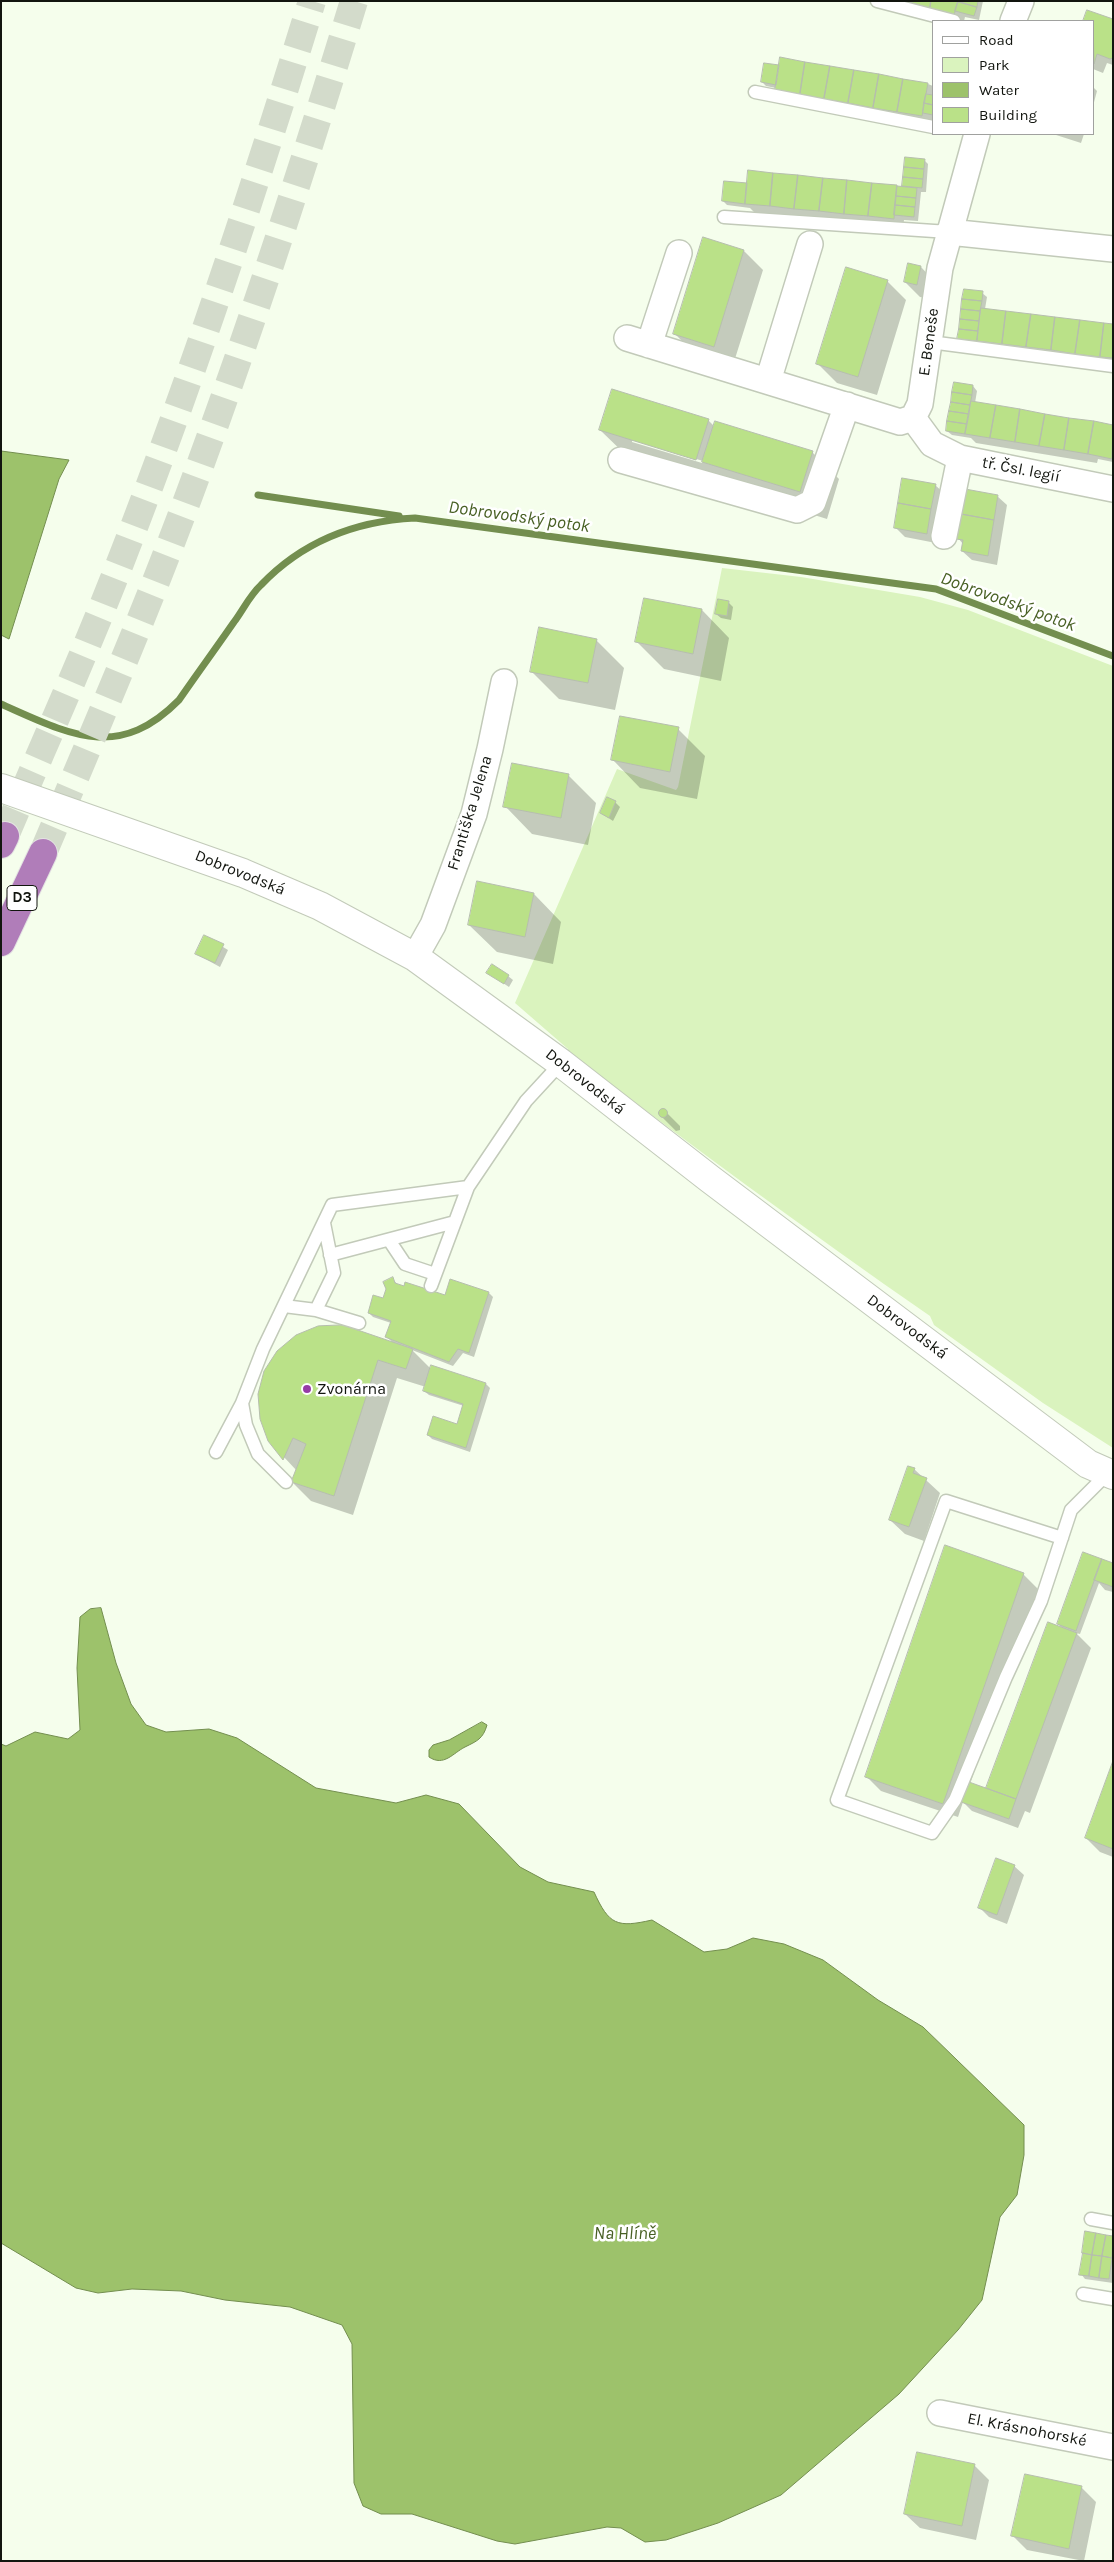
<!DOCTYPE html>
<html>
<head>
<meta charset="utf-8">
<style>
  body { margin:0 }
  #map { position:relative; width:1114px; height:2562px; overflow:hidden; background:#f5feec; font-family:Karla,sans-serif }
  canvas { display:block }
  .frame { position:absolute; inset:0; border:2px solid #12150f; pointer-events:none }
  .legend { position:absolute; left:932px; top:20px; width:162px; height:115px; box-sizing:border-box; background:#fff; border:1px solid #a0a19f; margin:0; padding:6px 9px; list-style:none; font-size:15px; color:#12150f }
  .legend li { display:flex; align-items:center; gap:10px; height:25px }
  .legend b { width:25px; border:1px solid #a0a19f }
</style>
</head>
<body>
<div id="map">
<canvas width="1114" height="2562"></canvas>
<div class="frame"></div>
<ul class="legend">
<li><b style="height:6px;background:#fff"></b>Road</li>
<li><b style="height:14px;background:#daf3be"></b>Park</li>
<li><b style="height:14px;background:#9dc26b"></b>Water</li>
<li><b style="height:14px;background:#bae188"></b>Building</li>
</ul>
</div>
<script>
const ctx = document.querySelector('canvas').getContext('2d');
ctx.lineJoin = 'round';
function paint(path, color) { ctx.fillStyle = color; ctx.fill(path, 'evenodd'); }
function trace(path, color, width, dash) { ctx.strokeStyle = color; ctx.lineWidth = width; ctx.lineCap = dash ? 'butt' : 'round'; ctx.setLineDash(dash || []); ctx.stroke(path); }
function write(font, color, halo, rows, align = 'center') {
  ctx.font = font + ' Karla,sans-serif'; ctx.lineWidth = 5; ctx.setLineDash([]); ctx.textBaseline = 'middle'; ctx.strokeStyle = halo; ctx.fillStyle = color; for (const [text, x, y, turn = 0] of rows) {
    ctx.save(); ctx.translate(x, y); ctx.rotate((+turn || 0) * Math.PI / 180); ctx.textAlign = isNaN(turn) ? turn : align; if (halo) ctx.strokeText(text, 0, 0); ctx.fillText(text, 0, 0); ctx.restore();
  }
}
paint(new Path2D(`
  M722 568 801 577 920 597 968 610 1113 666V1448L1043 1403 934 1325 930 1316C807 1231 687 1142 568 1052V1049L515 1003 617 769 676 790 678 787Z`), '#daf3be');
const water = new Path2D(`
  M1 451 69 460 59 479 9 639 1 635Z
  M101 1608 116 1663 131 1704 146 1725 166 1732 209 1729 237 1738 316 1788 396 1803 426 1795 459 1804 520 1867 548 1882 594 1892C609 1925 617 1928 652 1920L704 1952 727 1949 753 1938 784 1944 823 1960 878 2000 923 2027 1024 2125V2155L1017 2195 1000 2217 982 2300 958 2330 899 2394 781 2495 718 2523 666 2540 645 2542 621 2528 607 2527 515 2544 497 2541 412 2514H381L363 2506 354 2483 352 2344 342 2325 290 2307 225 2300 181 2291 132 2289 98 2293 76 2288 1 2243V1744L6 1746 35 1732 68 1739 80 1730 77 1668 80 1617 90 1609Z
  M482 1722 487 1725C483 1739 477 1741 465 1747 453 1753 444 1767 429 1757V1750L433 1745 449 1740Z`);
paint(water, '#9dc26b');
trace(water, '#738e4f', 1);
paint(new Path2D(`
  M877 1H983L979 20 965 17 964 21H956Z
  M1088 12 1113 20V65L1107 63 1103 73 1093 69V21H1084Z
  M762 82 928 84 933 86 932 125 786 100 776 88 766 86Z
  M1093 87 1097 91 1093 106Z
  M1053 134H1084L1081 143Z
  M906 158 924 160 928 164 926 192H921L918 221 904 220 903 228 755 213 750 208 727 205 723 201 748 184 903 188Z
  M744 251 763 270 733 365 694 353 675 334Z
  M921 267 935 282 931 299 920 297 905 282Z
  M887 281 906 300 877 395 837 383 818 364Z
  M982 293 987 297 985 309 1113 326V366L963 343 959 338Z
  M955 383 973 386 977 391 975 403 1113 426V462L1098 459 1097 463 976 443 971 438 952 435 947 431Z
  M708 420 715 427 812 452 839 479 827 519 628 457 600 430ZM632 439 703 461 702 463 632 442Z
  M935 485 945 494 936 543 905 537 895 527Z
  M997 496 1007 505 997 565 972 560 962 551 963 544 958 538Z
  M729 603 733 607 731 620 721 618 716 614Z
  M702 610 729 638 721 681 664 669 637 642Z
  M596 640 624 668 615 710 559 699 531 671Z
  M678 729 705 756 697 799 640 788 613 760Z
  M513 764 569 776 596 803 588 845 532 834 505 806Z
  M615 802 620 807 613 821 601 813Z
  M534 894 561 922 553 964 497 952 469 925Z
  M205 936 228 950 220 967 196 954Z
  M488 973 508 976 513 980 509 987Z
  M660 1111H665L680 1126V1130L676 1131 661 1116Z
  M392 1278 398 1285 446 1297 451 1281 489 1293 493 1297 474 1357 463 1353 453 1366 412 1350 431 1369 486 1384 490 1388 470 1452 432 1439 428 1435 458 1426 464 1406 429 1395 424 1391 426 1387 397 1378 353 1515 311 1501 292 1482 297 1471 269 1441 393 1343 387 1337 391 1323 373 1317 369 1313 384 1300Z
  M914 1469 940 1493 924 1541 905 1534 890 1520Z
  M1083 1554 1113 1565V1592L1105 1590 1099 1583 1080 1634 1076 1633 1091 1648 1030 1813 1025 1811 1018 1828 972 1811 963 1802 958 1817 881 1791 866 1776 1023 1574 1038 1589 970 1784 987 1790 1048 1623 1063 1629 1058 1624Z
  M1113 1765V1857L1100 1852 1086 1838Z
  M1014 1866 1024 1875 1007 1924 989 1917 979 1907Z
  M1113 2237V2283L1085 2279 1081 2274Z
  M974 2465 989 2480 976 2540 920 2528 905 2514Z
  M1082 2488 1096 2502 1084 2561 1027 2550 1013 2536Z`), '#0003');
trace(new Path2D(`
  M258 495 399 516
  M1 704C69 734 118 762 179 700 197 674 216 648 234 622 243 610 250 595 261 585 302 542 356 521 415 518L936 589 1113 656`), '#738e4f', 7);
const building = new Path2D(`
  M906 1H931L930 8Z
  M931 1H958L954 15 930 8Z
  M958 1H978L977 7Z
  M958 2 977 7 974 16 955 11Z
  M1087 10 1113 19V58L1110 59 1097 54 1094 64 1093 21H1083Z
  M780 57 805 62 800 94 775 90Z
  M805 62 830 66 824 99 800 94Z
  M764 63 779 65 776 85 761 82Z
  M830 66 854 70 848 103 824 99Z
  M854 70 879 74 873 108 848 103Z
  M879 74 903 79 897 112 873 108Z
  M903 79 928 83 922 116 897 112Z
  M926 94 933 95V105L924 103Z
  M924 103 933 105V115L923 113Z
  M905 157 925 159 924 169 904 167Z
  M904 167 924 169 923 179 903 177Z
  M748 170 773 173 770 206 745 204Z
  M773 173 798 175 794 209 770 206Z
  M798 175 823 178 819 211 794 209Z
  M903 177 923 179 922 188 902 186Z
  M823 178 847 180 844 214 819 211Z
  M847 180 872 183 868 216 844 214Z
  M724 181 747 183 745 204 722 201Z
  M872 183 897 185 894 219 868 216Z
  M897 186 917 188 916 198 896 196Z
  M896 196 916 198 915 207 895 205Z
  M895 205 915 207 914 217 894 215Z
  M703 237 744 250 714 347 673 334Z
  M908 263 921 266 917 285 904 282Z
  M846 267 888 280 858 377 816 364Z
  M964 289 983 291 982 301 962 299Z
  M962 299 982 301 980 311 961 309Z
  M981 308 1006 311 1002 344 977 341Z
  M961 309 980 311 979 321 960 319Z
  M1006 311 1031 314 1026 347 1002 344Z
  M1031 314 1055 317 1051 350 1026 347Z
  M1055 317 1080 320 1075 354 1051 350Z
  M960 319 979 321 978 331 959 329Z
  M1080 320 1104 323 1100 357 1075 354Z
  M1104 323 1113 324V358L1100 357Z
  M959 329 978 331 977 341 957 339Z
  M954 382 973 385 972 395 952 392Z
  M612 389 709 419 696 460 599 430Z
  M952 392 972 395 970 405 951 402Z
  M971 401 996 405 990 438 965 434Z
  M951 402 970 405 969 414 949 411Z
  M996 405 1020 409 1015 442 990 438Z
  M1020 409 1045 414 1039 446 1015 442Z
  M949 411 969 414 967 424 947 421Z
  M1045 414 1069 418 1064 450 1039 446Z
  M1069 418 1094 421 1088 454 1064 450Z
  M715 421 813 451 800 492 702 462Z
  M947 421 967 424 965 434 946 431Z
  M1094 421 1113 425 1112 459 1088 454Z
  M902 478 936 484 931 509 898 503Z
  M965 489 998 495 994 520 961 514Z
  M898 503 931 509 927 534 894 528Z
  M961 514 994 520 988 556 961 551 963 540 956 539Z
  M644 598 702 609 693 654 635 642Z
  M718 599 729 601 727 616 715 614Z
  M539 627 597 639 588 683 530 672Z
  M620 716 679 727 670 772 611 760Z
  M512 763 569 774 561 818 503 807Z
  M607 797 616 801 609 818 600 813Z
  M477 881 534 893 525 937 468 925Z
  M204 935 224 944 215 963 195 954Z
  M492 964 509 975 504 984 486 973Z
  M658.5 1113a4.5 4.5 0 1 1 9 0a4.5 4.5 0 1 1-9 0Z
  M393 1277 395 1283 404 1286 405 1282 445 1295 450 1279 489 1292 469 1353 458 1349 449 1362 385 1337 391 1321 368 1313 373 1295 383 1298 386 1289 383 1282Z
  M343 1325 413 1349 406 1369 378 1360 334 1496 291 1482 306 1444 293 1438 283 1460 268 1441 260 1419 258 1394 264 1371 277 1351 296 1335 318 1326Z
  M431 1365 486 1383 466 1448 427 1435 433 1416 457 1424 463 1404 423 1391Z
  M908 1466 915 1468 913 1473 927 1478 909 1527 889 1520Z
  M945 1545 1024 1573 943 1804 865 1777Z
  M1083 1552 1102 1559 1076 1631 1057 1624Z
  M1102 1559 1113 1563V1587L1094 1580Z
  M1048 1622 1077 1633 1016 1799 986 1788Z
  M1113 1761V1849L1085 1838Z
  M969 1782 1016 1799 1009 1819 961 1802Z
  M996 1858 1015 1865 997 1915 978 1908Z
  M1085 2231 1096 2233 1092 2255 1082 2253Z
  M1096 2233 1106 2235 1102 2256 1092 2255Z
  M1106 2235 1113 2236 1112 2258 1102 2256Z
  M1083 2253 1092 2255 1089 2276 1079 2275Z
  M1092 2255 1102 2256 1099 2278 1089 2276Z
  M1102 2256 1112 2258 1109 2279 1099 2278Z
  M917 2452 975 2464 962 2526 904 2514Z
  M1025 2474 1082 2486 1069 2549 1011 2536Z`);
paint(building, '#bae188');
trace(building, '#b6beae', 1);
trace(new Path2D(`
  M5 836C41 751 79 667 113 581 188 391 252 196 312 1
  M43 853C98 723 154 593 202 460 257 309 307 155 354 1`), '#d3dbcb', 28, [28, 14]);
const service = new Path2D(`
  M877 1 954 21
  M755 92 933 127
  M724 217 949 232
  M930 342 1113 366
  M389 1240 405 1264 435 1274
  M330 1255 455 1222
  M431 1286 468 1187 526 1101 561 1063
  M284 1306 316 1310 359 1323
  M316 1310 334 1273 324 1223
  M242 1403 246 1425 258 1454 286 1482
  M216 1452 242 1403 263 1349 332 1205 468 1187
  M1062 1538 946 1501 837 1800 932 1833 955 1800 1006 1677 1041 1601 1071 1510 1108 1473
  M1091 2219 1113 2223
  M1083 2294 1113 2299`);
const minor = new Path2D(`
  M1013 21 1021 1
  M949 232 1113 249
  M627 338 900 422 913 418
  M649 345 679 253
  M768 381 810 244
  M913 418 920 404 940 268 977 134
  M913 418 932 444 960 458 1113 489
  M621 460 797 510 813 502 847 405
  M944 536 960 458
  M415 957 433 925 474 814 490 749 504 682
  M940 2413 1113 2447`);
const tertiary = new Path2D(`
  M1 788 243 873 320 906 415 957 561 1063 710 1179 1088 1464 1113 1475`);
const motorway = new Path2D(`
  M1 844 5 836
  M1 942 43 853`);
trace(service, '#c2cab9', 15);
trace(minor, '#c2cab9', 28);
trace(tertiary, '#c2cab9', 30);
trace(motorway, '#e3e3e2', 30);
trace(service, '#fff', 12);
trace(minor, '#fff', 25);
trace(tertiary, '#fff', 28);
trace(motorway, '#b07db9', 28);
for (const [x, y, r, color] of [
  [307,1389,5,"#963ba6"]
]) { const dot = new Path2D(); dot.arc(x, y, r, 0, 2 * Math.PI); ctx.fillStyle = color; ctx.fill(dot); trace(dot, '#fff', 2); }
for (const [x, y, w] of [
  [22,898,30]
]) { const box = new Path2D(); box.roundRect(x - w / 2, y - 12.5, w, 25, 4); ctx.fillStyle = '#fff'; ctx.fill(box); trace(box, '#12150f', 1); }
write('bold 15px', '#12150f', null, [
  ["D3",22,898]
]);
write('16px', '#12150f', '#fff', [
  ["E. Beneše",929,342,-82],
  ["tř. Čsl. legií",1021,470,11],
  ["Františka Jelena",470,813,-73],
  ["Dobrovodská",240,873,22],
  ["Dobrovodská",585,1082,38],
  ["Dobrovodská",907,1327,37],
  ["El. Krásnohorské",1027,2430,11]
]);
write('16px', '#12150f', '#fff', [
  ["Zvonárna",317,1389]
], 'left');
write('italic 18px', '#486024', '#fff', [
  ["Dobrovodský potok",519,517,8],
  ["Dobrovodský potok",1008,602,20],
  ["Na Hlíně",625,2234]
]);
</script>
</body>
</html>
